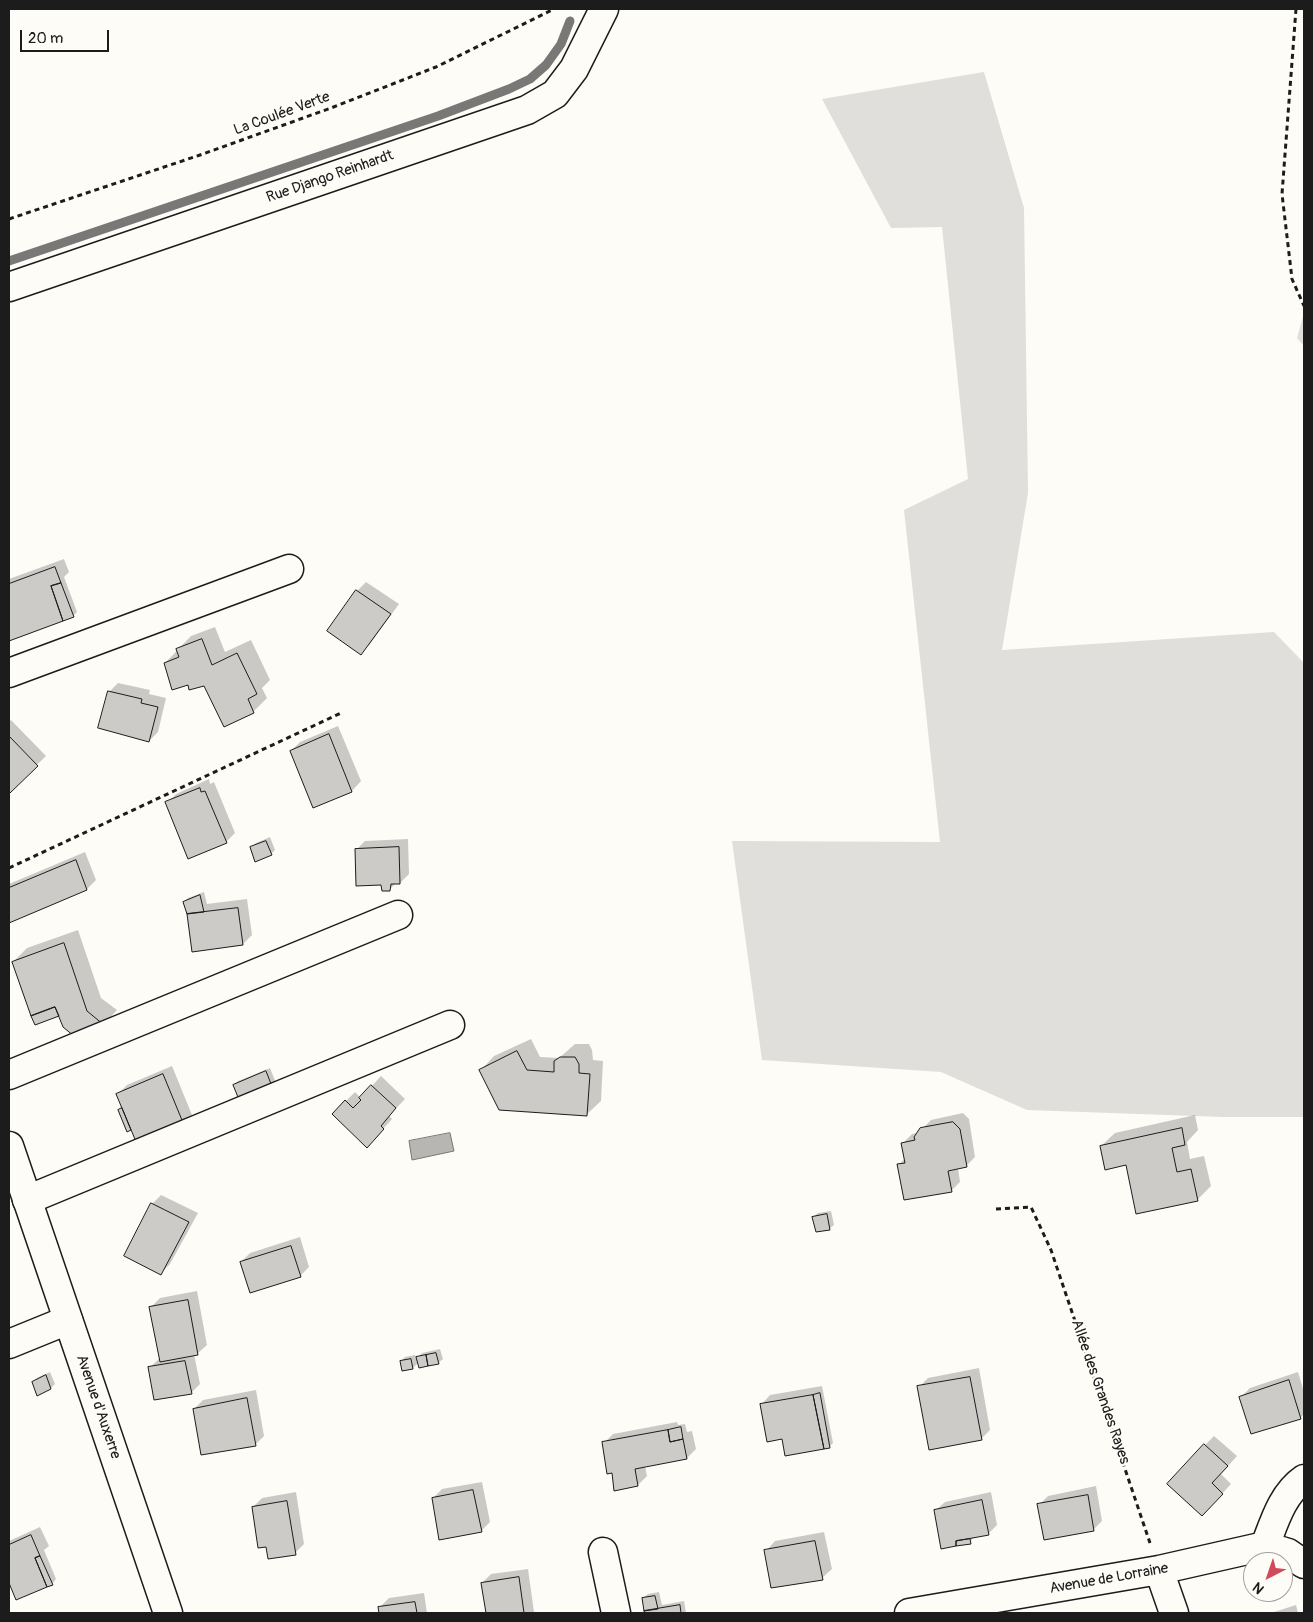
<!DOCTYPE html>
<html>
<head>
<meta charset="utf-8">
<style>
  body { margin:0 }
  #map { position:relative; width:1313px; height:1622px; overflow:hidden; background:#fdfcf7; font-family:Pangolin,sans-serif }
  canvas { display:block }
  .frame { position:absolute; inset:0; border:10px solid #1c1c1c; pointer-events:none }
  .north { position:absolute; left:1243px; top:1552px; width:50px; height:50px; box-sizing:border-box; background:#fdfcf7; border:1px solid #a3a29f; border-radius:50%; rotate:221deg; font-size:14px; font-weight:700; line-height:20px; text-align:center; color:#1c1c1c }
  .north::after { content:''; display:block; margin:auto; width:18px; height:22px; background:#d1495b; clip-path:polygon(50% 0,100% 100%,50% 72%,0 100%) }
  .scale { position:absolute; left:20px; top:30px; width:89px; height:22px; box-sizing:border-box; border:2px solid #1c1c1c; border-top:0; padding-left:6px; font-size:15px; line-height:18px; white-space:nowrap; color:#1c1c1c; -webkit-text-stroke:4px #fdfcf7; paint-order:stroke }
</style>
</head>
<body>
<div id="map">
<canvas width="1313" height="1622"></canvas>
<div class="frame"></div>
<div class="north">N</div>
<div class="scale">20 m</div>
</div>
<script>
const ctx = document.querySelector('canvas').getContext('2d');
ctx.lineJoin = 'round';
function paint(path, color) { ctx.fillStyle = color; ctx.fill(path, 'evenodd'); }
function trace(path, color, width, dash) { ctx.strokeStyle = color; ctx.lineWidth = width; ctx.lineCap = dash ? 'butt' : 'round'; ctx.setLineDash(dash || []); ctx.stroke(path); }
function write(font, color, halo, rows, align = 'center') {
  ctx.font = font + ' Pangolin,sans-serif'; ctx.lineWidth = 5; ctx.setLineDash([]); ctx.textBaseline = 'middle'; ctx.strokeStyle = halo; ctx.fillStyle = color; for (const [text, x, y, turn = 0] of rows) {
    ctx.save(); ctx.translate(x, y); ctx.rotate((+turn || 0) * Math.PI / 180); ctx.textAlign = isNaN(turn) ? turn : align; if (halo) ctx.strokeText(text, 0, 0); ctx.fillText(text, 0, 0); ctx.restore();
  }
}
paint(new Path2D(`
  M984 72 1024 208 1028 493 1002 650 1274 632 1304 663V1117H1223L1027 1110 941 1072 762 1060 732 841 940 842 904 510 968 479 942 227 891 228 822 99Z
  M1304 313V346L1297 338Z`), '#e0dfdb');
const water = new Path2D(`
  M450 1133 454 1151 412 1160 409 1141Z`);
paint(water, '#b7b6b2');
trace(water, '#797876', 1);
paint(new Path2D(`
  M64 559 69 572 64 577 77 612 73 616 9 639V579Z
  M366 582 399 604 370 644 361 653 357 591Z
  M215 627 225 652 251 640 270 680 262 688 267 698 253 712 205 685 188 683 165 663 191 636Z
  M118 683 150 690 149 694 166 698 158 732 149 741 109 692Z
  M11 720 46 756 9 792V722Z
  M338 726 361 781 352 791 314 806 291 751 300 742Z
  M209 779 210 784 214 782 235 833 226 842 167 803 176 794Z
  M270 837 275 850 271 854 251 848 256 843Z
  M408 839 409 874 400 883H396L390 889 383 884 356 850 365 841Z
  M85 852 96 880 87 889 9 922V884Z
  M204 892 207 904 247 899 252 935 243 944 193 950 188 914 184 903 188 898Z
  M78 930 101 998 117 1010 104 1024 59 1014 13 962 27 948Z
  M531 1039 540 1057 559 1058 575 1044H589L592 1050 593 1060 603 1061 601 1101 587 1114 481 1070 494 1056Z
  M172 1066 192 1115 183 1124 130 1129 119 1111 123 1107 118 1094 127 1085Z
  M270 1068 276 1083 272 1088 234 1085 238 1081Z
  M381 1076 405 1099 389 1116 392 1119 376 1137 346 1101 355 1092 361 1098Z
  M963 1113 969 1119 975 1157 966 1166 958 1168 960 1182 951 1191 899 1165 905 1158 903 1143 912 1134 918 1133 931 1120Z
  M1195 1115 1198 1130 1187 1142 1190 1159 1204 1156 1211 1186 1197 1200 1127 1164 1101 1146 1115 1133Z
  M161 1195 198 1213 170 1264 161 1273 152 1204Z
  M831 1211 834 1225 829 1229 813 1217 818 1213Z
  M300 1237 309 1267 300 1276 241 1262 250 1253Z
  M197 1291 207 1345 197 1354H194L200 1384 191 1393 149 1368 160 1358 151 1307 160 1298Z
  M440 1349 443 1359 438 1363 419 1362 413 1368 403 1369 401 1361 405 1357 415 1355 416 1359 422 1353Z
  M979 1368 990 1430 981 1439 919 1387 928 1378Z
  M50 1372 55 1384 51 1388 33 1382 37 1378Z
  M1298 1372 1304 1392V1414L1300 1418 1241 1397 1250 1388Z
  M822 1386 833 1443 829 1447 761 1405 770 1395Z
  M256 1390 264 1436 255 1445 194 1409 203 1400Z
  M677 1422 678 1425 685 1424 687 1432 692 1431 696 1449 687 1458 645 1466 647 1476 638 1485 613 1472 604 1443 613 1434Z
  M1214 1436 1237 1456 1221 1474 1231 1484 1211 1506 1205 1445Z
  M482 1482 490 1522 481 1531 433 1498 442 1489Z
  M1096 1486 1102 1521 1093 1530 1039 1505 1048 1496Z
  M296 1492 304 1544 295 1553 267 1546 253 1507 262 1498Z
  M991 1492 997 1525 988 1534 974 1537 970 1542 942 1548 935 1511 945 1502Z
  M40 1527 49 1546 44 1550 56 1579 52 1584 17 1599 9 1580V1541Z
  M824 1532 832 1569 822 1578 766 1551 775 1541Z
  M528 1569 534 1612 533 1613H487L482 1583 491 1574Z
  M659 1592 662 1605 684 1601 686 1613H646L643 1598 648 1594Z
  M424 1593 427 1613H380V1607L389 1598Z
  M1296 1605 1298 1613H1271Z`), '#0003');
trace(new Path2D(`
  M9 261 438 116 509 89 530 79 546 65 561 44 570 21`), '#797876', 9);
const building = new Path2D(`
  M55 567 61 583 51 586 63 621 9 641V584Z
  M61 583 74 617 63 621 51 586Z
  M356 590 391 614 361 655 327 631Z
  M202 639 212 665 237 653 257 694 248 699 254 713 224 727 204 686 189 690 188 685 172 690 164 663 179 657 176 649Z
  M108 691 142 699 141 703 158 707 149 742 98 728Z
  M329 734 352 792 313 808 290 751Z
  M9 736 38 766 9 794Z
  M200 788 201 792 205 791 227 843 188 859 165 802Z
  M266 841 272 855 255 862 250 847Z
  M399 847 400 884H391L390 891H382L381 885 356 886 355 849Z
  M76 860 87 890 9 923V888Z
  M200 895 204 912 187 914 183 902Z
  M238 908 243 945 192 952 187 914Z
  M64 943 87 1011 104 1025 75 1037 63 1027 55 1007 31 1016 12 962Z
  M55 1007 59 1016 35 1025 31 1016Z
  M517 1051 527 1070 554 1072V1061L560 1057H575L579 1064V1073L590 1074 587 1116 499 1110 479 1070Z
  M266 1071 273 1089 240 1102 233 1085Z
  M163 1074 184 1125 137 1144 116 1094Z
  M371 1085 396 1108 381 1126 384 1129 367 1148 332 1114 345 1100 353 1108 361 1100 359 1098Z
  M122 1108 131 1130 127 1132 118 1110Z
  M953 1122 960 1129 967 1167 948 1171 952 1192 904 1200 897 1164 905 1163 901 1143 915 1140 914 1137 920 1128Z
  M1182 1128 1185 1145 1172 1148 1177 1172 1191 1169 1198 1201 1136 1214 1126 1165 1105 1170 1100 1146Z
  M151 1203 189 1222 161 1275 124 1256Z
  M827 1214 830 1230 816 1232 812 1217Z
  M291 1246 301 1277 250 1293 240 1262Z
  M188 1300 198 1355 160 1362 149 1307Z
  M436 1353 439 1364 428 1366 426 1355Z
  M426 1355 428 1366 419 1368 416 1357Z
  M411 1359 413 1369 402 1371 400 1361Z
  M185 1361 192 1394 154 1400 148 1367Z
  M46 1375 51 1389 37 1396 32 1382Z
  M970 1377 982 1440 929 1450 917 1386Z
  M1289 1380 1301 1419 1251 1434 1239 1397Z
  M820 1393 830 1448 824 1449 813 1395Z
  M813 1395 824 1449 785 1456 782 1439 767 1442 760 1404Z
  M247 1398 256 1446 201 1455 193 1409Z
  M681 1427 683 1439 670 1442 668 1430Z
  M668 1430 670 1442 683 1439 687 1459 635 1469 638 1486 614 1491 612 1473 607 1474 602 1442Z
  M1204 1444 1228 1466 1212 1483 1223 1494 1202 1516 1167 1484Z
  M473 1490 482 1532 439 1540 432 1498Z
  M1088 1495 1094 1531 1044 1540 1037 1504Z
  M982 1500 989 1535 956 1541V1546L941 1549 934 1510Z
  M287 1501 296 1555 268 1559 266 1547 258 1548 252 1507Z
  M31 1535 40 1556 35 1558 47 1587 16 1600 9 1583V1545Z
  M970 1539 971 1544 956 1546V1541Z
  M815 1541 823 1580 771 1588 764 1550Z
  M40 1556 53 1585 47 1587 35 1558Z
  M519 1577 524 1613H486L481 1583Z
  M655 1596 658 1609 644 1611 642 1598Z
  M415 1602 417 1613H379L378 1607Z
  M680 1605 681 1613H645L644 1611Z`);
paint(building, '#cccbc8');
trace(building, '#1c1c1c', 1);
const minor = new Path2D(`
  M9 287 527 110 555 94 574 69 604 9
  M9 673 289 569
  M9 1075 398 915
  M27 1200 450 1025
  M9 1344 68 1320
  M1265 1546C1274 1523 1282 1494 1304 1479
  M603 1552 616 1613
  M1159 1570 1174 1613
  M909 1613 1159 1570 1265 1546 1288 1553 1304 1564`);
const major = new Path2D(`
  M9 1146 168 1613`);
trace(minor, '#1c1c1c', 31);
trace(major, '#1c1c1c', 31);
trace(new Path2D(`
  M1296 9 1282 194 1292 279 1304 306
  M9 219 200 155 331 108 436 67 554 9
  M9 868 341 713
  M996 1209 1031 1207 1051 1250 1150 1543`), '#1c1c1c', 3, [5, 4]);
trace(minor, '#fdfcf7', 28);
trace(major, '#fdfcf7', 28);
write('15px', '#1c1c1c', '#fdfcf7', [
  ["La Coulée Verte",282,114,-20],
  ["Rue Django Reinhardt",330,177,-19],
  ["Allée des Grandes Rayes",1100,1392,71],
  ["Avenue d'Auxerre",98,1407,71],
  ["Avenue de Lorraine",1109,1579,-10]
]);
</script>
</body>
</html>
